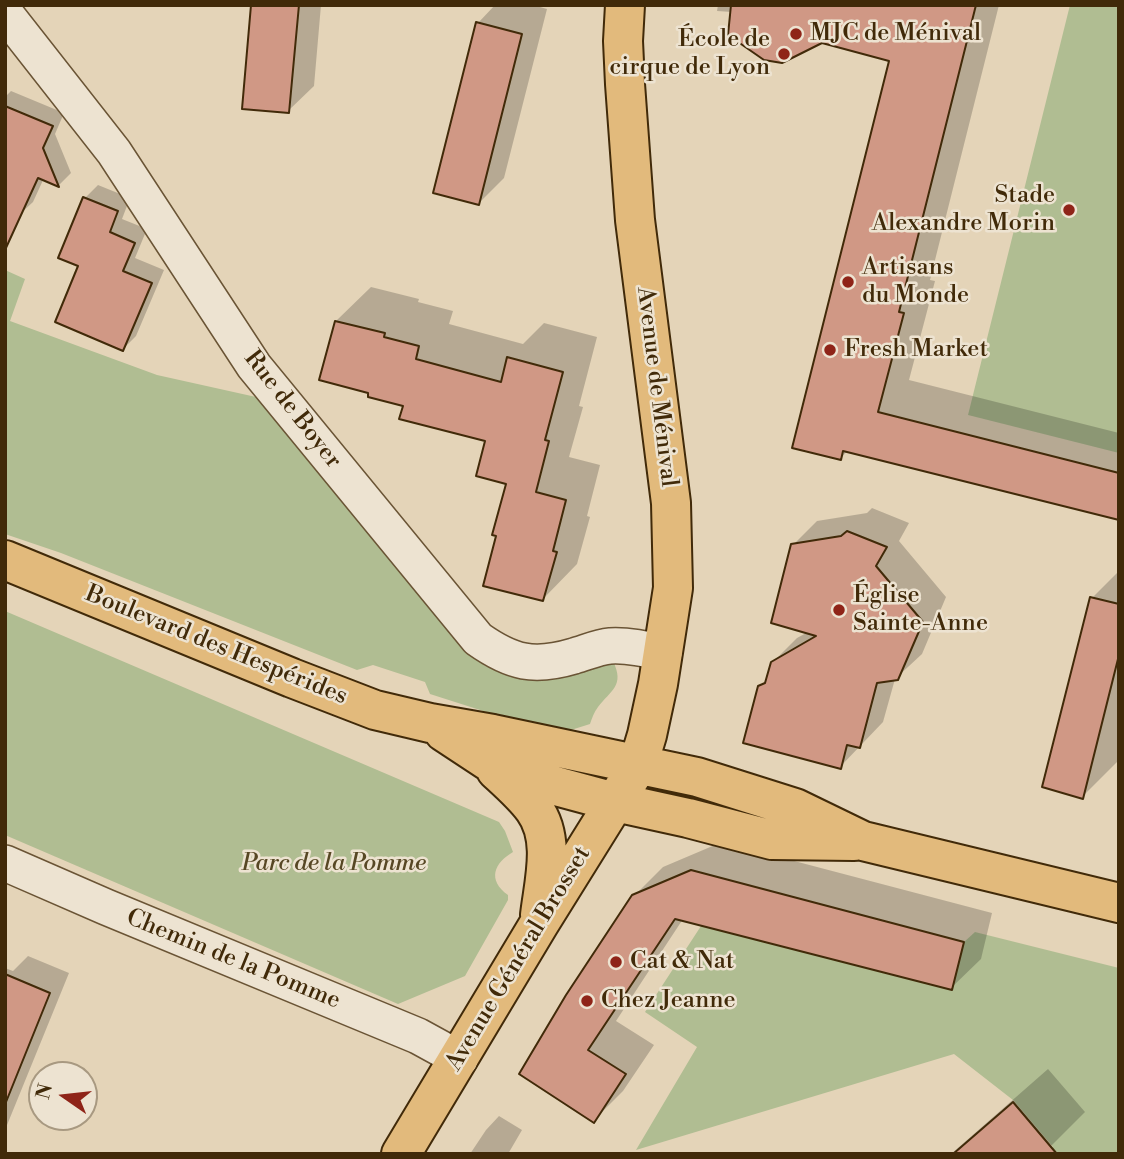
<!DOCTYPE html>
<html>
<head>
<meta charset="utf-8">
<style>
  body { margin:0 }
  #map { position:relative; width:1124px; height:1159px; overflow:hidden; background:#e4d4b8; font-family:"Libre Bodoni",serif }
  canvas { display:block }
  .frame { position:absolute; inset:0; border:7px solid #412a09; pointer-events:none }
  .north { position:absolute; left:28px; top:1061px; width:70px; height:70px; box-sizing:border-box; background:#ede3d1; border:2px solid #a89981; border-radius:50%; rotate:284deg; font-size:19px; font-weight:700; line-height:28px; text-align:center; color:#412a09 }
  .north::after { content:''; display:block; margin:auto; width:24px; height:32px; background:#8f2418; clip-path:polygon(50% 0,100% 100%,50% 72%,0 100%) }
</style>
</head>
<body>
<div id="map">
<canvas width="1124" height="1159"></canvas>
<div class="frame"></div>
<div class="north">N</div>
</div>
<script>
const ctx = document.querySelector('canvas').getContext('2d');
ctx.lineJoin = 'round';
function paint(path, color) { ctx.fillStyle = color; ctx.fill(path, 'evenodd'); }
function trace(path, color, width, dash) { ctx.strokeStyle = color; ctx.lineWidth = width; ctx.lineCap = dash ? 'butt' : 'round'; ctx.setLineDash(dash || []); ctx.stroke(path); }
function write(font, color, halo, rows, align = 'center') {
  ctx.font = font + ' "Libre Bodoni",serif'; ctx.lineWidth = 5; ctx.setLineDash([]); ctx.textBaseline = 'middle'; ctx.strokeStyle = halo; ctx.fillStyle = color; for (const [text, x, y, turn = 0] of rows) {
    ctx.save(); ctx.translate(x, y); ctx.rotate((+turn || 0) * Math.PI / 180); ctx.textAlign = isNaN(turn) ? turn : align; if (halo) ctx.strokeText(text, 0, 0); ctx.fillText(text, 0, 0); ctx.restore();
  }
}
paint(new Path2D(`
  M1070 5H1119V453L968 415Z
  M5 270 25 279 10 321 157 375 265 399 485 666 549 674 613 661C625 686 611 690 598 707 594 712 592 718 590 724L571 730 549 732 430 694 425 682 373 665 357 670 61 553 5 534Z
  M5 611 499 822 505 831 513 852C494 863 487 880 508 895V900L465 976 398 1004 5 835Z
  M701 926 952 989 964 942 975 932 1119 968V1154H1046L1053 1147 1013 1100 954 1054 636 1150 697 1047 645 1012Z`), '#b0bd92');
paint(new Path2D(`
  M253 5H321L314 86 288 111Z
  M495 5H533L547 9 504 178 479 203 478 23Z
  M718 5H999L930 280 935 281 909 380 1119 433V518L848 450 841 458 891 60 732 12 717 11Z
  M11 91 64 113 55 134 71 173 59 185 44 178 33 202 20 214 5 208V97Z
  M98 185 130 198 122 219 147 229 135 258 164 270 136 336 123 349 81 265 85 198Z
  M371 287 419 299 418 302 453 311 449 324 523 344 544 323 597 337 579 406 583 407 569 457 600 465 587 516 590 517 577 564 543 599 508 483 487 440 405 405 336 321Z
  M872 508 909 523 899 541 946 597 922 654 895 679 883 722 840 767 760 687 768 678 772 663 797 638 808 632 793 545 817 521 867 513Z
  M1119 571V756L1117 762 1082 797 1092 598Z
  M722 842 992 913 981 959 951 988 683 919 616 1021 654 1045 623 1091 594 1120 521 1073 633 897 663 867Z
  M28 956 69 973 5 1130V968L13 971Z
  M1048 1069 1085 1112 1051 1146 1042 1154H951Z
  M499 1116 522 1130 508 1154H470L486 1130Z`), '#0003');
const building = new Path2D(`
  M251 5H299L289 113 242 109Z
  M731 5H976L899 312 904 313 878 412 1119 473V520L843 451 841 460 792 448 889 61 822 43 782 63 764 60 728 35Z
  M476 22 522 34 479 205 433 193Z
  M5 106 53 126 43 148 59 187 38 178 5 250Z
  M83 197 118 211 110 232 135 243 123 271 152 283 123 351 55 322 78 266 58 258Z
  M335 321 385 333 384 337 419 346 416 359 501 382 507 357 563 372 545 440 549 441 536 492 566 500 553 551 557 552 543 601 483 586 496 536 492 535 506 484 476 476 485 441 399 419 403 406 368 397V393L319 380Z
  M847 531 887 547 876 566 923 622 898 680 877 683 860 748 847 745 841 769 743 743 758 686 765 683 771 662 816 636 771 623 791 544 841 536Z
  M1090 597 1119 604V655L1083 799 1042 787Z
  M691 870 964 942 952 990 675 919 588 1050 626 1074 594 1123 519 1074 566 995 632 895Z
  M5 974 50 993 6 1102H5Z
  M1013 1102 1057 1154H953Z`);
paint(building, '#d09885');
trace(building, '#412a09', 2);
const minor = new Path2D(`
  M5 13 114 152 254 366 478 639C512 663 534 668 574 656 585 653 598 647 610 646 628 645 646 649 664 653
  M5 863 106 907 418 1036 460 1059`);
const major = new Path2D(`
  M5 560 292 678 375 710 430 723 493 734 697 777 795 808 863 841 1119 903
  M444 732 488 761 552 785 615 802 688 818 772 840 854 841
  M496 770C509 782 524 795 534 809 556 839 544 881 540 915
  M401 1154 539 924 638 765 647 735 658 684 673 588 671 503 635 220 625 84 623 41 625 5`);
trace(minor, '#6a5435', 38);
trace(major, '#412a09', 42);
trace(minor, '#ede3d1', 35);
trace(major, '#e2ba7c', 38);
for (const [x, y, r, color] of [
  [796,34,7,"#8f2418"],
  [784,54,7,"#8f2418"],
  [1069,210,7,"#8f2418"],
  [848,282,7,"#8f2418"],
  [830,350,7,"#8f2418"],
  [839,610,7,"#8f2418"],
  [616,962,7,"#8f2418"],
  [587,1001,7,"#8f2418"]
]) { const dot = new Path2D(); dot.arc(x, y, r, 0, 2 * Math.PI); ctx.fillStyle = color; ctx.fill(dot); trace(dot, '#ede3d1', 2.5); }
write('24px', '#412a09', '#ede3d1', [
  ["MJC de Ménival",810,34],
  ["École de",770,40,"right"],
  ["cirque de Lyon",770,68,"right"],
  ["Stade",1055,196,"right"],
  ["Alexandre Morin",1055,224,"right"],
  ["Artisans",862,268],
  ["du Monde",862,296],
  ["Fresh Market",844,350],
  ["Église",853,596],
  ["Sainte-Anne",853,624],
  ["Cat & Nat",630,962],
  ["Chez Jeanne",601,1001]
], 'left');
write('24px', '#412a09', '#ede3d1', [
  ["Avenue de Ménival",656,387,83],
  ["Rue de Boyer",292,410,52],
  ["Boulevard des Hespérides",216,646,22],
  ["Avenue Général Brosset",519,959,-59],
  ["Chemin de la Pomme",233,960,22]
]);
write('italic 24px', '#574724', '#ede3d1', [
  ["Parc de la Pomme",334,864]
]);
</script>
</body>
</html>
